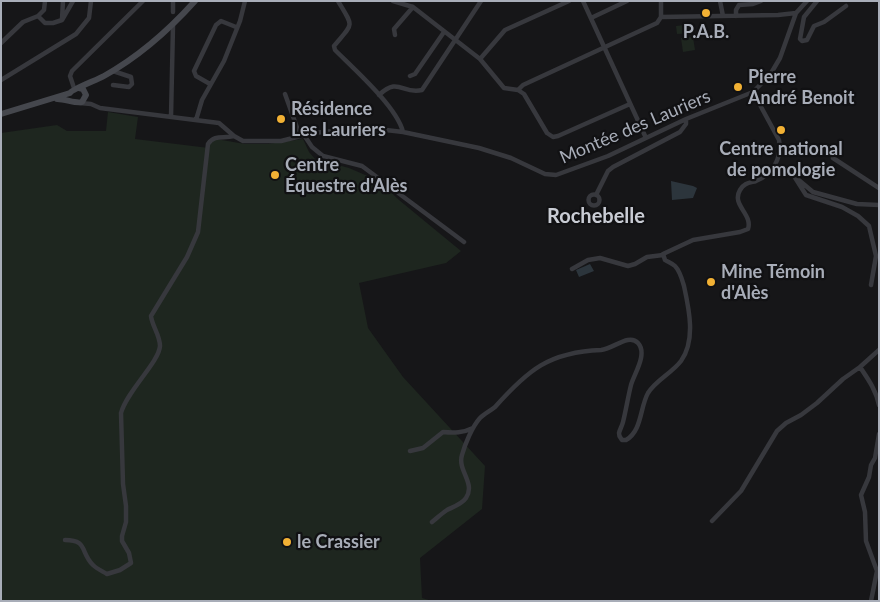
<!DOCTYPE html>
<html>
<head>
<meta charset="utf-8">
<style>
  body { margin:0 }
  #map { position:relative; width:880px; height:602px; overflow:hidden; background:#161618; font-family:Lato,sans-serif }
  canvas { display:block }
  .frame { position:absolute; inset:0; border:2px solid #a8adb8; pointer-events:none }
</style>
</head>
<body>
<div id="map">
<canvas width="880" height="602"></canvas>
<div class="frame"></div>
</div>
<script>
const ctx = document.querySelector('canvas').getContext('2d');
ctx.lineJoin = 'round';
function paint(path, color) { ctx.fillStyle = color; ctx.fill(path, 'evenodd'); }
function trace(path, color, width, dash) { ctx.strokeStyle = color; ctx.lineWidth = width; ctx.lineCap = dash ? 'butt' : 'round'; ctx.setLineDash(dash || []); ctx.stroke(path); }
function write(font, color, halo, rows, align = 'center') {
  ctx.font = font + ' Lato,sans-serif'; ctx.lineWidth = 4.5; ctx.setLineDash([]); ctx.textBaseline = 'middle'; ctx.strokeStyle = halo; ctx.fillStyle = color; for (const [text, x, y, turn = 0] of rows) {
    ctx.save(); ctx.translate(x, y); ctx.rotate((+turn || 0) * Math.PI / 180); ctx.textAlign = isNaN(turn) ? turn : align; if (halo) ctx.strokeText(text, 0, 0); ctx.fillText(text, 0, 0); ctx.restore();
  }
}
paint(new Path2D(`
  M693 24 694 33 677 34 676 26Z
  M693 37 695 50 683 52 681 38Z
  M108 112 138 117 135 139 209 148 210 143 216 139 245 144H268L303 139 309 152 315 159 349 168 379 181 399 200 461 251 446 263 359 283 368 328 403 377 485 466 482 509 420 558 422 598 432 601H1V133L57 125 67 131H106Z`), '#1e261f');
paint(new Path2D(`
  M671 181 693 186 697 188 693 198 672 200Z
  M590 264 594 271 579 277 576 270Z`), '#2c353c');
trace(new Path2D(`
  M338 1C354 28 354 22 334 46L335 50C354 69 397 107 403 132
  M393 1 413 7 480 59 504 88 518 90 524 94 547 133 553 137 558 136 630 104
  M583 1 646 138
  M720 1 723 16
  M817 1 804 17 800 39 802 41 807 40 814 26 824 22 846 6
  M173 12V1
  M38 16 44 10 45 1
  M736 16V10L739 5 753 4 761 1
  M661 17 778 15 796 13
  M591 18 627 1
  M62 19 63 1
  M395 35 394 29 413 7
  M1 43 23 22 38 16 45 23H53L62 20 73 1
  M480 59 505 30 569 1
  M410 76 415 74 444 32
  M1 80 76 34 89 18 91 1
  M210 84 196 76 194 71 216 25 221 21 236 27
  M113 85 129 87 132 84 131 77 113 71
  M74 88 70 76 72 71 143 1
  M518 90 523 85 657 23 661 17V1
  M285 94 300 136
  M379 95C399 76 402 95 422 90L481 1
  M80 103 91 104 100 108 219 123 234 136 243 141H281L313 133 334 131 386 130 403 132 479 148 511 158 545 174 556 175 608 156 686 119 753 92 770 75 780 58 796 13 807 1
  M171 117 173 26
  M196 120 202 100 224 61 240 21 245 1
  M304 135 312 147 323 156 362 166 464 242
  M833 158 879 188
  M773 169 794 176 813 192 857 204 879 205
  M794 176 806 195 842 207 858 216 869 226 876 256 871 285
  M588.5 200a5.5 5.5 0 1 1 11 0a5.5 5.5 0 1 1-11 0Z
  M596 195 608 171 613 167 680 132 686 124V119
  M572 269 588 260 600 258 628 266 635 264 647 257 663 255
  M879 350 860 367C868 379 876 390 879 405
  M410 451 423 448 443 432C454 433 463 433 473 428
  M712 521 741 491 777 431 786 423 801 415 817 403 843 379 860 367
  M432 522C437 518 441 514 447 510 453 507 462 504 466 498 476 483 457 470 462 455 465 444 472 427 480 418 484 414 490 411 495 407 528 370 549 352 601 350 613 349 629 333 638 343 648 354 634 374 631 385 628 397 626 410 623 422 622 426 620 429 619 433 619 437 620 437 622 440H626C642 431 640 407 648 393 656 380 672 373 681 361 696 340 689 309 684 286 682 279 680 271 675 266 672 263 668 262 665 260L663 254 693 240 740 232 748 229C753 214 731 205 740 190 744 183 749 183 756 181 773 174 782 158 779 140L753 92
  M65 540C88 540 80 552 93 565 97 569 102 571 107 574L120 570 131 563 129 553 122 541V536L126 522V506L123 484 121 413C127 391 159 362 160 346 160 335 152 326 151 316L187 257 198 232 208 144C215 134 223 139 234 136
  M871 601 877 571 866 541 865 512 861 495 869 477 871 465 875 458 879 434`), '#37383d', 4.5);
trace(new Path2D(`
  M57 99C66 99 76 104 82 102L86 95 83 89 79 88
  M1 114 70 93C72 89 97 80 104 76 140 56 168 31 195 1`), '#45474d', 6);
for (const [x, y, r, color] of [
  [706,13,5,"#f2b134"],
  [738,87,5,"#f2b134"],
  [281,119,5,"#f2b134"],
  [781,130,5,"#f2b134"],
  [275,175,5,"#f2b134"],
  [711,282,5,"#f2b134"],
  [287,542,5,"#f2b134"]
]) { const dot = new Path2D(); dot.arc(x, y, r, 0, 2 * Math.PI); ctx.fillStyle = color; ctx.fill(dot); trace(dot, '#111113', 2); }
write('bold 18px', '#a8adb8', '#111113', [
  ["P.A.B.",706,32,"center"],
  ["Pierre",748,77],
  ["André Benoit",748,98],
  ["Résidence",291,109],
  ["Les Lauriers",291,130],
  ["Centre national",781,149,"center"],
  ["de pomologie",781,170,"center"],
  ["Centre",285,165],
  ["Équestre d'Alès",285,186],
  ["Mine Témoin",721,272],
  ["d'Alès",721,293],
  ["le Crassier",297,542]
], 'left');
write('18px', '#a8adb8', '#111113', [
  ["Montée des Lauriers",635,127,-23]
]);
write('bold 20px', '#c9ccd4', '#111113', [
  ["Rochebelle",596,217]
]);
</script>
</body>
</html>
